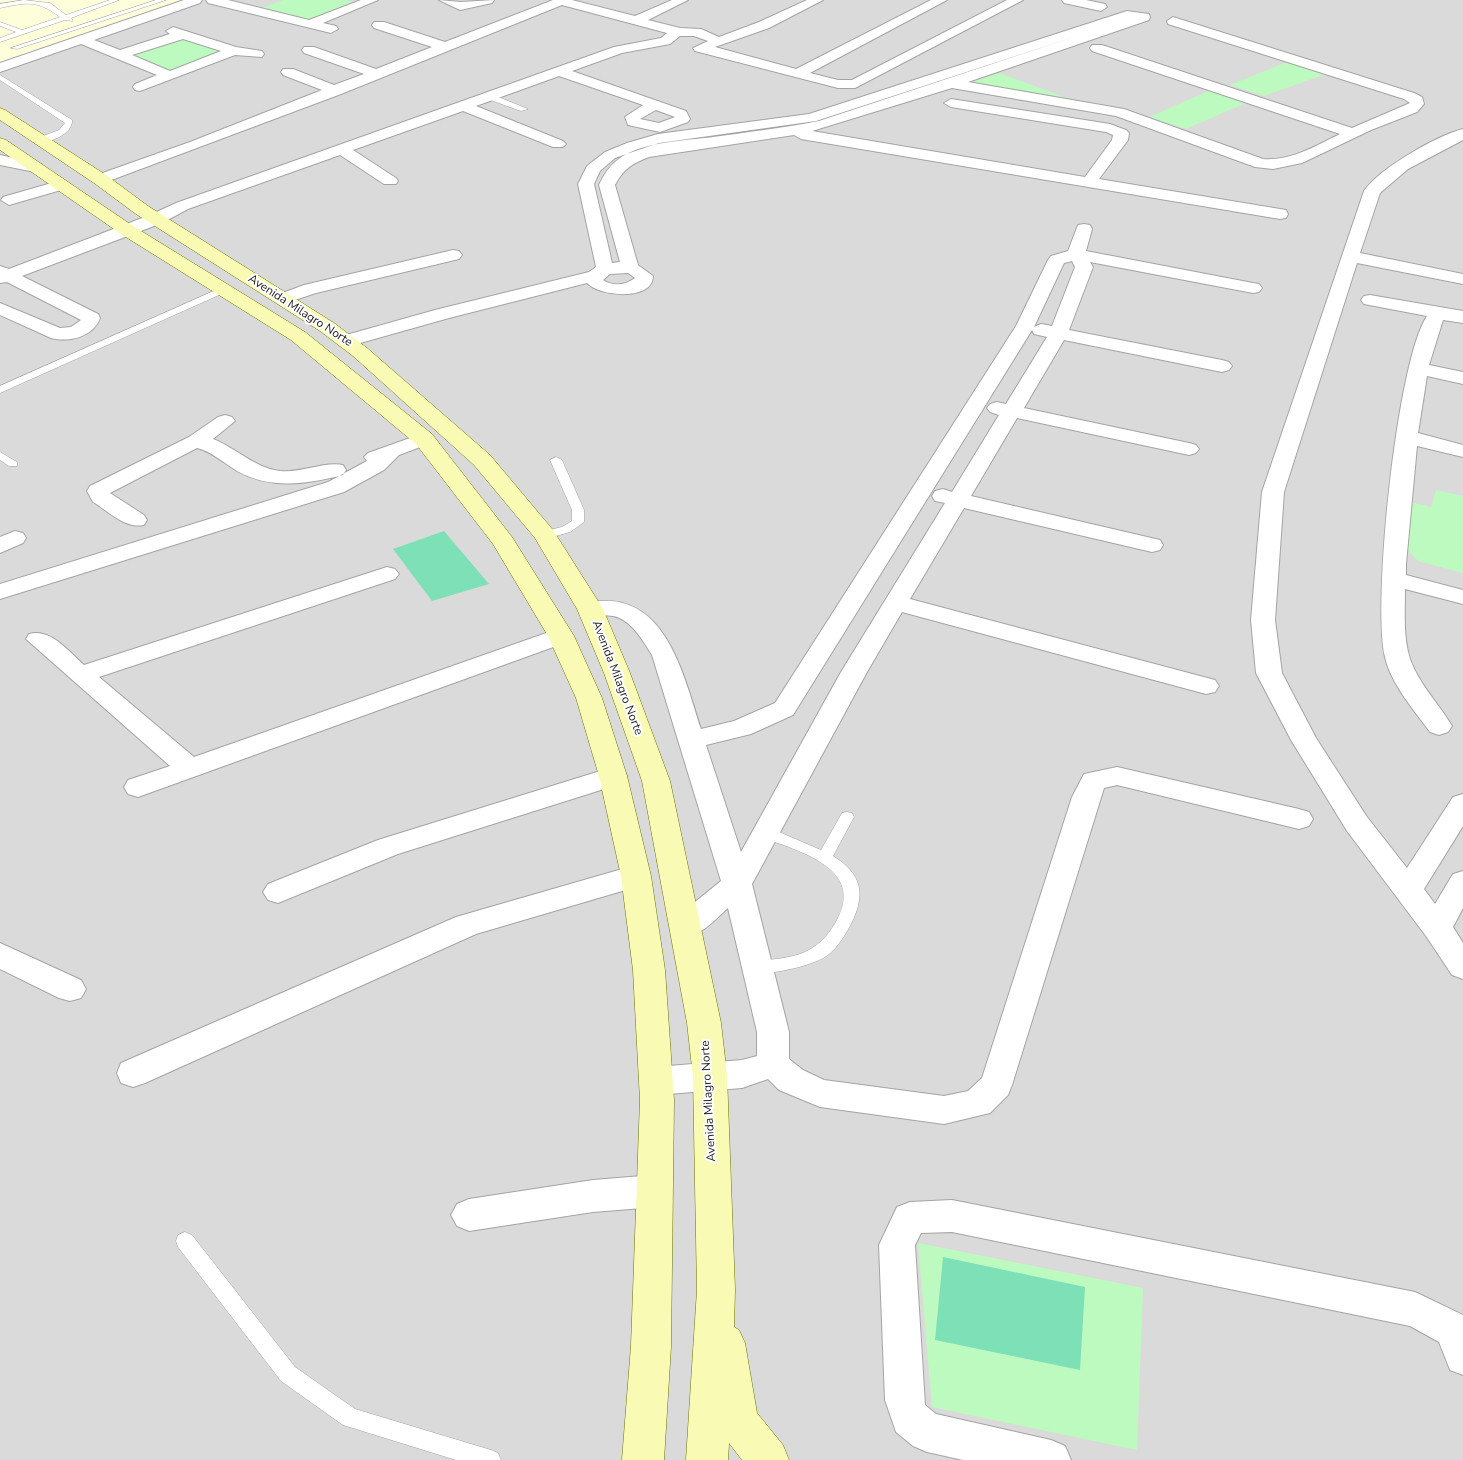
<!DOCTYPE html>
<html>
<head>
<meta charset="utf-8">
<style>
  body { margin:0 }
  canvas { display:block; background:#eeeae2 }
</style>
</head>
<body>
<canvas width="1463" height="1460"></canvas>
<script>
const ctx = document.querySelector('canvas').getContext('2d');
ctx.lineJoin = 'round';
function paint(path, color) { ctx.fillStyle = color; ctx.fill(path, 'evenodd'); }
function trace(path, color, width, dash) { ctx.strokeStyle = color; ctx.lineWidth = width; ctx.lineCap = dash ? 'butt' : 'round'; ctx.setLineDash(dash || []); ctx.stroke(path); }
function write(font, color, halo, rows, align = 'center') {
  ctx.font = font + ' "Nunito Sans",sans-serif'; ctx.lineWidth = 4; ctx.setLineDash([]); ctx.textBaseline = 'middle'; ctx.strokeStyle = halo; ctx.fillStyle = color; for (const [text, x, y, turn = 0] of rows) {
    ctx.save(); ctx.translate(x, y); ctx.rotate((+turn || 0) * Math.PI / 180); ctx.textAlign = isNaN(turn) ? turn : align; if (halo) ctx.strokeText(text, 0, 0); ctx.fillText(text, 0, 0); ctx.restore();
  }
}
paint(new Path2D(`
  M0 0H1463V1460H0Z`), '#dbdada');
paint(new Path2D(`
  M0 0H182L0 62Z`), '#fffeda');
paint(new Path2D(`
  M283 0H345L354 2 310 20 262 8Z
  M181 37 226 51 169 72 132 55Z
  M1287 62 1326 74 1264 96 1230 85Z
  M999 73 1072 100 965 84Z
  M1211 90 1248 102 1186 129 1149 117Z
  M1436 490 1463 496V573L1418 561 1406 548 1410 502 1431 507Z
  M918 1243 1143 1288 1137 1450 932 1407Z`), '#bdfac0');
paint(new Path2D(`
  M444 531 489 584 432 601 393 549Z
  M943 1257 1085 1287 1080 1370 935 1340Z`), '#7ee0b7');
const service = new Path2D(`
  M24 0 50 3 66 15 110 0H119L71 18 73 21 65 20 0 42V38L16 32 0 26V22L22 30 60 17C37 0 28 2 0 8V4Z
  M156 0H166L17 49 11 48Z
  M0 75 72 120C73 134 50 143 38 142V138L59 130 65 123 0 80Z
  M485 94H491L528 109 521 111 485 98Z
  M225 286 228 287V291L0 393V386Z
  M0 452 17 462V466H9L0 460Z
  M556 457 562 460 584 510V522L570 532 545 539 539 535 541 532 562 527 572 521V510L550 460Z
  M847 812 852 813 854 817 833 856C862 874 866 894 851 924 845 935 838 947 828 955 814 964 797 968 781 971 771 972 760 976 750 972L748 968 750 964C769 958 789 960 807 951 821 944 831 932 838 918 864 867 797 851 762 837L760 833 762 829H772L821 850 842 813Z
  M185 1232 192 1235 295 1367 355 1409 491 1450 498 1453 501 1460H456L343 1425 281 1381 178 1247 176 1241 178 1235Z`);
const minor = new Path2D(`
  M184 0H202L200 3 94 40 120 50 170 34 166 31 173 27 236 47 262 51 264 54 262 57 235 55 140 91 135 90 133 87 135 84 157 75 81 44 0 72V63ZM183 39 221 51 170 71 132 55Z
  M206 0H228L309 20 361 0H378L323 23 336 26 338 29 331 33 208 3Z
  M439 0 461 2 494 0 492 3 460 10Z
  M553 0H572L635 16 672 0H688L648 20 680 28 701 29 719 37 759 22 807 0H823L769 28 715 47 796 69 931 0H947L810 73 838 80H852L1007 0H1023L855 88H838L695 51 693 48 708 41 694 36H680L670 44 622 53 572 71 686 111 690 119 688 122 660 132 628 125 625 117 643 105 559 76 476 106 563 141 566 144 563 147H553L463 111 353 150 396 178 398 181 396 184H384L340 155 188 209 162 223 22 276 98 314 100 318C94 336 70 343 51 338L0 315V303L60 328 71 327 81 320 7 282 0 283V266L9 269 150 215 176 203 614 47 661 38 667 33 562 5 341 94 106 182 100 184 92 179 94 176 190 142 322 90 283 75 281 72 283 69H293L334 85 364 74 304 53 302 50 304 47H314L376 69 432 47 374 28 372 25 374 22H384L445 42ZM656 110 675 117 659 123 640 119Z
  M1062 0H1086L1105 4 1107 7 1101 11 1064 3Z
  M1127 11 1149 14 1150 17 1149 20 968 82 1124 109 1263 159C1292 161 1315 146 1340 134L1092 51 1090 48 1092 45H1102L1352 128 1410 103 1404 99 1168 24 1167 21 1173 17 1414 93 1422 97 1424 104 1417 112 1371 130 1302 163 1273 169 1255 167 1116 116 952 88 812 131 1085 177 1112 140 1113 135 1106 132 951 107 944 103 951 99 1110 124 1126 130 1129 133 1128 140 1099 179 1280 209 1286 210 1288 214 1286 218 1280 219 801 139 794 135 649 157C633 163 623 169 615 185L638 265 653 276C653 301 600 297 587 283L449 318 346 347 339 345 337 341 339 337 435 310 589 272 596 267 578 184 587 166 605 152 627 143 658 134 809 114ZM1083 34 819 121C784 128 748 132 713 137 684 141 645 141 620 158 610 165 604 174 599 185L620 262 612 263 594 184 600 171 615 158 659 143 816 121ZM628 273 635 278C625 285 614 287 603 280L610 274Z
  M1463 129V140L1408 169 1380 193 1360 253 1463 274V284L1357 263 1284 492 1275 620 1282 673 1316 738 1367 817 1407 868 1453 797 1463 794V826L1424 889 1435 904 1453 874 1463 871V908L1453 927 1463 943V979L1452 975 1426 936 1347 831 1291 740 1256 673 1251 620 1262 492 1364 191C1380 168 1436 136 1463 129Z
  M0 155 41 164 43 167 35 172 0 165Z
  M62 180 70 185 68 188 9 205 1 200 3 197Z
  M1084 224 1090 225 1092 229 1086 251 1253 283 1259 284 1262 288 1259 292 1253 293 1090 262 1093 267 1069 330 1222 360 1229 362 1232 366 1229 370 1222 372 1064 340 1024 408 1189 443 1196 445 1199 449 1196 453 1189 455 1017 418 971 496 1160 540 1163 545 1160 550 1152 552 964 508 910 599 1215 680 1219 686 1215 692 1206 694 902 612 867 672 752 884 789 1032V1059L803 1070 824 1080 944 1096 968 1091 982 1078 1072 797 1084 774 1117 767 1299 809 1309 812 1313 819 1309 826 1299 829 1117 785 1104 788 1012 1085 1008 1095 990 1113 944 1124 820 1107 779 1090 768 1079 742 1088 656 1095 644 1091 640 1081 644 1071 656 1067 742 1060 757 1056V1032L728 908C712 922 697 942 674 935L670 927 674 919 721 881 652 655C643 641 631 619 613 616 602 614 592 617 582 614L578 609 582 604C664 583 682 671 701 729L734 721 775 703 1016 326 1048 260 1051 256 1068 251 1078 225ZM1072 261 1075 267 1052 326 1041 324 1034 327 1064 263ZM1032 330 1034 334 1047 337 1006 404 997 402 990 404 987 408 990 412 999 415 952 492 943 489 935 491 932 496 935 501 945 503 841 672 741 852 706 745 751 734 793 715Z
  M453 250 459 251 462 255 459 259 316 293 283 304 277 303 274 299 277 295 304 285Z
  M1370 295 1463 311V323L1443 320 1429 365 1463 372V384L1427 376 1418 433 1463 445V457L1417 446 1406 564V575L1463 590V604L1405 589C1405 612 1403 637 1410 659 1419 684 1439 704 1452 726L1448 732 1439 735 1430 732C1414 710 1391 684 1385 657 1372 603 1397 360 1427 316L1364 304 1361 300 1364 296Z
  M225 415 232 417 235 421 213 439C236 448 255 468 280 471 301 473 326 461 343 465L346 470 343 475C307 484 271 490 237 471 224 463 211 451 197 448L110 493 144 515 147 520 144 525C125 529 108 511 93 502L87 491 90 486 189 437 218 417Z
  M424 433 431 435 434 439 431 443 399 455 384 470 344 492 0 599V584L328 482 367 461 364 457 368 453Z
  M15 531 23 533 26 538 23 543 0 553V537Z
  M387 567 395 569 399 574 395 579 99 677 194 757 552 631 561 628 570 631 573 636 570 641 138 797 128 794 124 787 128 780 170 766 26 639 29 634C51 628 69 652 84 665Z
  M613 767 623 769 627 776 623 783 398 854 278 903 268 900 263 892 268 884 378 840Z
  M636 865 646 868 650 876 646 884 476 934 145 1083 133 1087 121 1083 117 1073 121 1063 456 917Z
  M0 943 81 980 86 989 81 998 70 1001 59 998 0 969Z
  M655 1175 667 1180 672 1191 667 1202 655 1207 593 1212 469 1231 457 1226 451 1215 457 1204 469 1199 593 1180Z
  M952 1200 1415 1292 1463 1315V1375L1450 1370 1439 1342 1410 1326 952 1232 921 1233 915 1245 925 1405 936 1414 1051 1440 1065 1446 1071 1460H963L927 1452 913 1446 896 1432 885 1400 879 1245 897 1207 910 1202Z`);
const secondary = new Path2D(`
  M0 108 5 110 106 175 148 206 334 323 367 348 490 455 553 530 603 609 630 673 670 781 721 1023 727 1076 735 1290 734 1327 739 1330 745 1343 757 1413 783 1445 789 1460H742L729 1443 728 1460H686L697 1290 693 1076 687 1023 642 781 604 673 577 609 535 538 474 465 353 356 320 331 136 214 94 183 0 120Z
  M0 138 6 140 133 226 305 332 432 434 512 537 574 636 602 698 627 776 651 876 665 970 674 1100 671 1346 664 1460H622L631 1346 640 1100 633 970 621 876 599 776 576 698 548 636 493 544 416 444 291 340 121 234 0 150Z`);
trace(service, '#a4a4a4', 1);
trace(minor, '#a4a4a4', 2);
trace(secondary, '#6c7502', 1);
paint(service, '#fff');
paint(minor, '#fff');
paint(secondary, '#f9fbb4');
write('12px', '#1d1d1d', '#fff', [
  ["Avenida Milagro Norte",300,311,33],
  ["Avenida Milagro Norte",617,678,69],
  ["Avenida Milagro Norte",709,1101,-93]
]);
</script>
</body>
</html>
